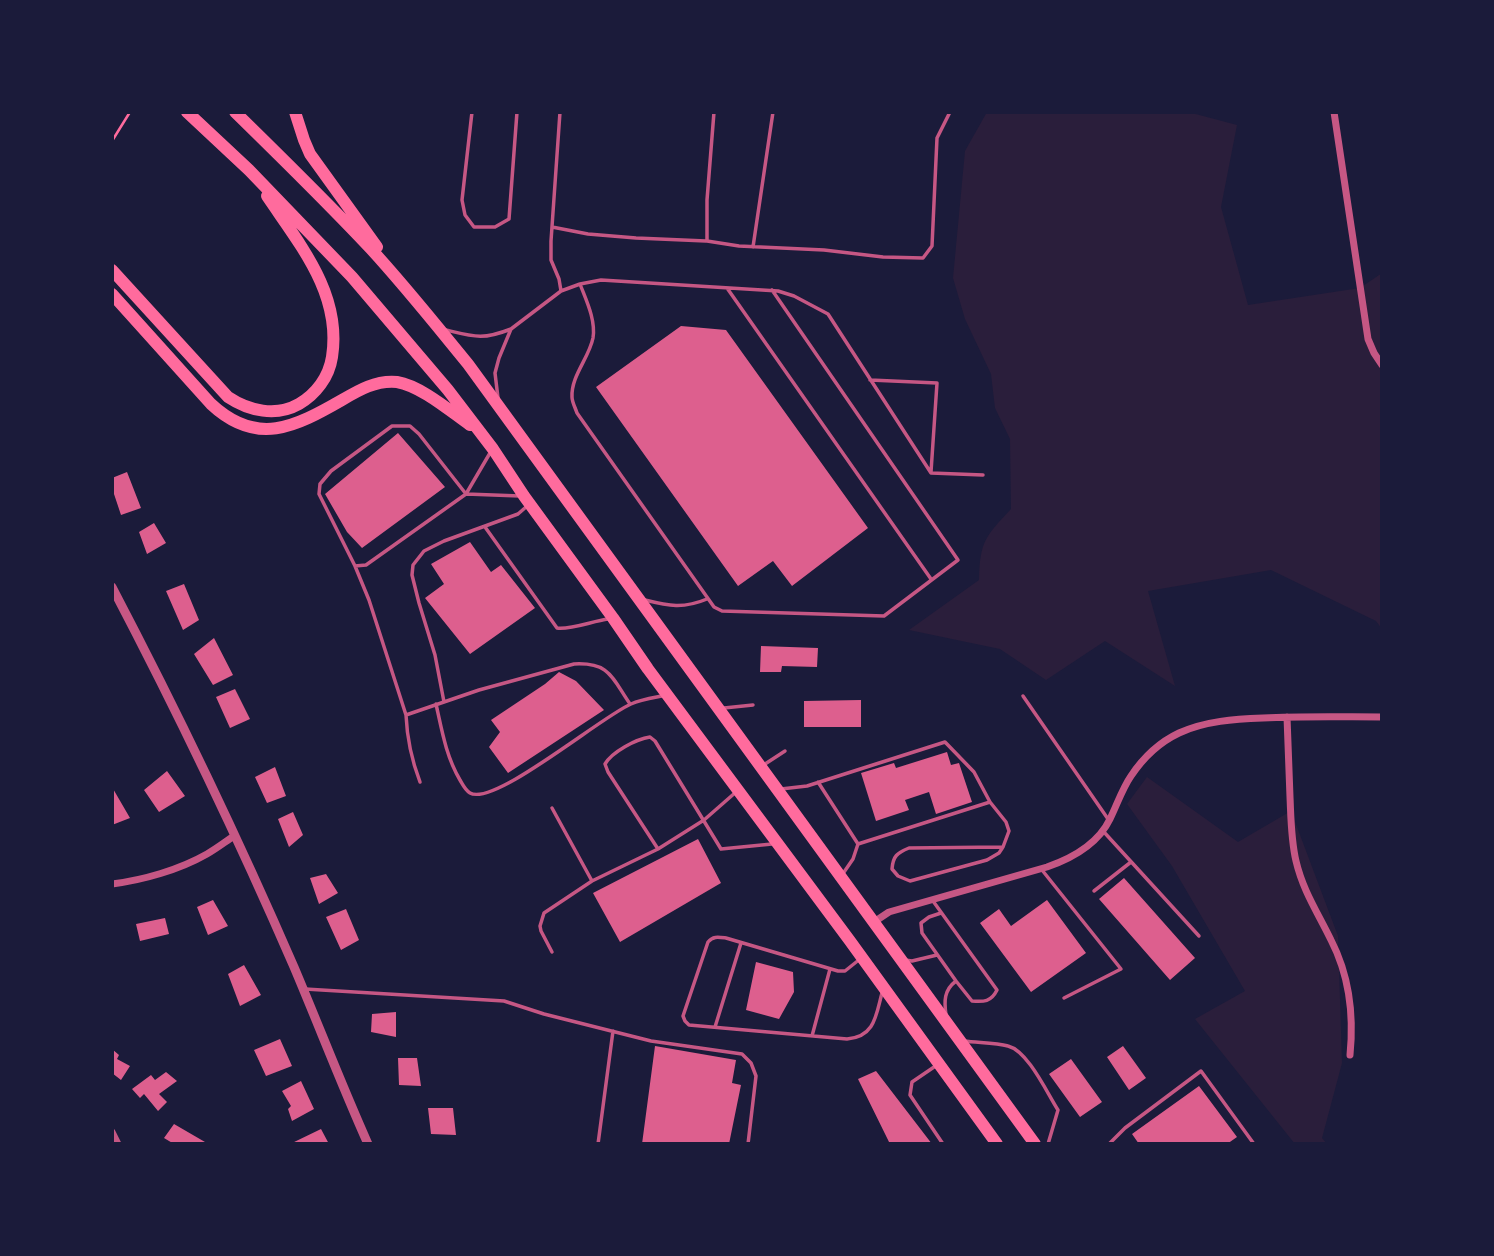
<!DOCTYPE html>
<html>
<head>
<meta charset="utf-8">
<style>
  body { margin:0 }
  #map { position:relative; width:1494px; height:1256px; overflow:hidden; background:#1b1b3a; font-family:Bitter,serif }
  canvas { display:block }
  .frame { position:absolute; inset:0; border:114px solid #1b1b3a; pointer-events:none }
</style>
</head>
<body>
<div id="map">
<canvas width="1494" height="1256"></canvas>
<div class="frame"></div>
</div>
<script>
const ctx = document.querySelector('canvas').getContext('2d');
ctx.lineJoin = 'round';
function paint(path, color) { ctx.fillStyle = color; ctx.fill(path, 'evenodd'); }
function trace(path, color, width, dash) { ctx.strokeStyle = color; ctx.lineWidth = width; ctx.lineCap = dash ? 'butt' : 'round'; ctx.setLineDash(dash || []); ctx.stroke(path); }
paint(new Path2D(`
  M987 112H1188L1237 125 1221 207 1248 305 1360 288 1382 273V629L1376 621 1271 570 1148 591 1175 686 1105 641 1046 680 1000 649 909 630 979 580C980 541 985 537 1011 509L1010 439 995 408 991 374 965 319 953 278 965 151Z
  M1147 777 1238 842 1291 811 1338 936 1342 1063 1322 1138 1327 1144H1295L1195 1019 1245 991 1172 866 1127 804Z`), '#2a1e3b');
paint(new Path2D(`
  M681 326 726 330 868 528 792 586 773 561 738 586 596 387Z
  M398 433 445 487 362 548 347 532 325 494Z
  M127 472 141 508 121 515 112 488V478Z
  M154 523 166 543 147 554 139 532Z
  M470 542 491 572 501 565 535 608 470 654 425 598 444 584 431 564Z
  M184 584 199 620 183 630 166 591Z
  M214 638 233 675 213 685 194 654Z
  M761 646 818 648 817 667 782 666 781 672H760Z
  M559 672 576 681 604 710 508 773 489 747 500 732 491 720 545 684Z
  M235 689 250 719 230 728 216 697Z
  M861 700V727H804V701Z
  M947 752 951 765 959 763 972 802 936 814 929 792 905 800 909 810 876 821 861 773 894 763 896 768Z
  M275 767 286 796 267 803 255 777Z
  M167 771 185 796 159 812 144 790Z
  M112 787 130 818 112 825Z
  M293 812 303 835 289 847 278 819Z
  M698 839 721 883 620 942 593 893Z
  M326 874 338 893 319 904 310 878Z
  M1124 878 1195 958 1170 980 1099 899Z
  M213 900 228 926 208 935 197 907Z
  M1047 900 1086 953 1031 992 980 923 999 909 1011 926Z
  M346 909 359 940 341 950 326 917Z
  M165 918 169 934 140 941 136 924Z
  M756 962 793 972 794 992 779 1019 746 1010Z
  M244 965 261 995 240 1006 228 974Z
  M396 1012V1037L371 1032 372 1014Z
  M280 1039 292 1066 266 1076 254 1050Z
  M655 1046 736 1060 732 1083 741 1085 729 1144H642Z
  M1123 1046 1146 1078 1129 1090 1107 1057Z
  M112 1049 119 1055 117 1059 130 1066 121 1080 112 1073Z
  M398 1058H417L421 1086 399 1085Z
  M1071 1059 1102 1102 1080 1117 1049 1074Z
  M876 1071 932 1144H890L858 1079Z
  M166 1072 177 1081 159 1094 167 1102 158 1111 144 1094 140 1098 132 1089 151 1075 155 1080Z
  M301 1081 314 1109 292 1121 288 1109 291 1106 282 1091Z
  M1199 1086 1237 1137 1227 1144H1139L1132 1134Z
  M428 1108H453L456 1135 431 1134Z
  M174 1124 205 1142 204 1144H174L164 1138Z
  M321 1129 329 1144H290Z`), '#dd5f8e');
trace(new Path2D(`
  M112 141 130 112`), '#ff6b9d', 2.5);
trace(new Path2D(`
  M472 112 462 200 465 215 474 227H495L509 219 517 112
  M560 112 551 241V260L559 279 561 291
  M714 112 707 200V241L739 246 824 250 883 257 923 258 932 246 937 138 950 112
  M552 227 588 234 636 238 706 241
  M753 247 773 112
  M580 284C586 300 596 320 593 338 589 358 571 376 572 397 572 402 575 407 577 413L714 607 722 611 884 616 958 560 772 290
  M727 288 931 579
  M446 330C475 337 483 340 511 329
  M870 380 937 383 931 472
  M498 398 495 373 499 358 511 329 561 291 580 284 601 280 778 291 794 296 828 314 931 473 983 475
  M490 453 466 494 520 496
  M485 527 557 628C570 630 593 621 608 619
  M355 566 366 565 466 494 419 434 410 426H392L331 471 320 484 319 494 355 566 369 600 406 715
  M645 600C669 606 683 609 707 599
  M1023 696 1108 819
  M444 702 435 655 419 603 412 575 413 565 424 551 444 541 518 514 526 507
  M436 704C442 731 446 756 460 780 463 785 465 790 470 793 494 807 602 716 631 704 640 700 652 698 662 696
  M724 708 753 705
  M762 766 785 751
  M420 782C412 761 407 738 406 715L479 690 574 664C610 662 612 678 630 704
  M818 782 858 844
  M781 789 807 786 945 742 974 772 990 802 1006 822 1009 831 1003 847 999 853 987 860 910 881 898 876 892 869C893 856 897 853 909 848L1003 847
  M552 808 592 881
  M1103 831 1199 936
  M858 844 990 802
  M658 849 608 772 605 764C612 752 636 739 650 737L655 741 721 849 772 844
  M1042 870 1121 969 1064 998
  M842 875 853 859 858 844
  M1094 891 1131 862
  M933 901 997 990C991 1002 984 1002 972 1001L956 981 922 933 921 923 929 917 941 913
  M552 952 541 931 540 926 544 913 592 881 658 849 704 820 736 792
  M860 959 845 971H838L726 938C718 937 713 936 708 942L683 1016 685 1021 689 1025 847 1039C875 1037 876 1015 882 993
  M905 960 912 961 937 955
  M305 989 504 1001 544 1014 651 1041 742 1054 751 1063 756 1076 748 1144
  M946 1015C944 1001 944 990 956 981
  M715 1027 741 943
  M812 1036 830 969
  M964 1041C978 1043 995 1042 1008 1046 1028 1051 1047 1093 1058 1110L1048 1144
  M937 1065 912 1082 910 1095 943 1144
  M598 1144 613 1031
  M1109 1144 1125 1128 1201 1071 1254 1144`), '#c65784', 3.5);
trace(new Path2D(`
  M1334 112 1368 339 1374 353 1382 365
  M1287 717C1288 743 1289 770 1290 797 1291 819 1291 840 1296 861 1303 891 1318 913 1331 940 1349 975 1354 1015 1350 1055
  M112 884C143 880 179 870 207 854 216 849 225 842 234 836
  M874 922 889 912 1047 867C1073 858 1098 844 1110 819 1117 805 1122 789 1131 776 1143 758 1160 742 1179 733 1205 721 1235 719 1263 718 1303 716 1342 717 1382 717
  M112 1132 118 1144`), '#c65784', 7);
trace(new Path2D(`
  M112 587C177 711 238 838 294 967 319 1026 342 1086 368 1144`), '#c65784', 9);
trace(new Path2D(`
  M187 112 249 170 352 277 448 390 493 449 524 496 613 618 648 669 850 941 997 1144
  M235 112C281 157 327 202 371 249 405 286 436 325 468 364L1035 1144
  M295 112 304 140 310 154 377 247
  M112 270 228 397C249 411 276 417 299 404 316 394 329 377 332 357 342 294 300 245 267 196
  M112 294 211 404C257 447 295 427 342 400 359 390 376 380 397 382 421 386 450 411 470 425`), '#ff6b9d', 12);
</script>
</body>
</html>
